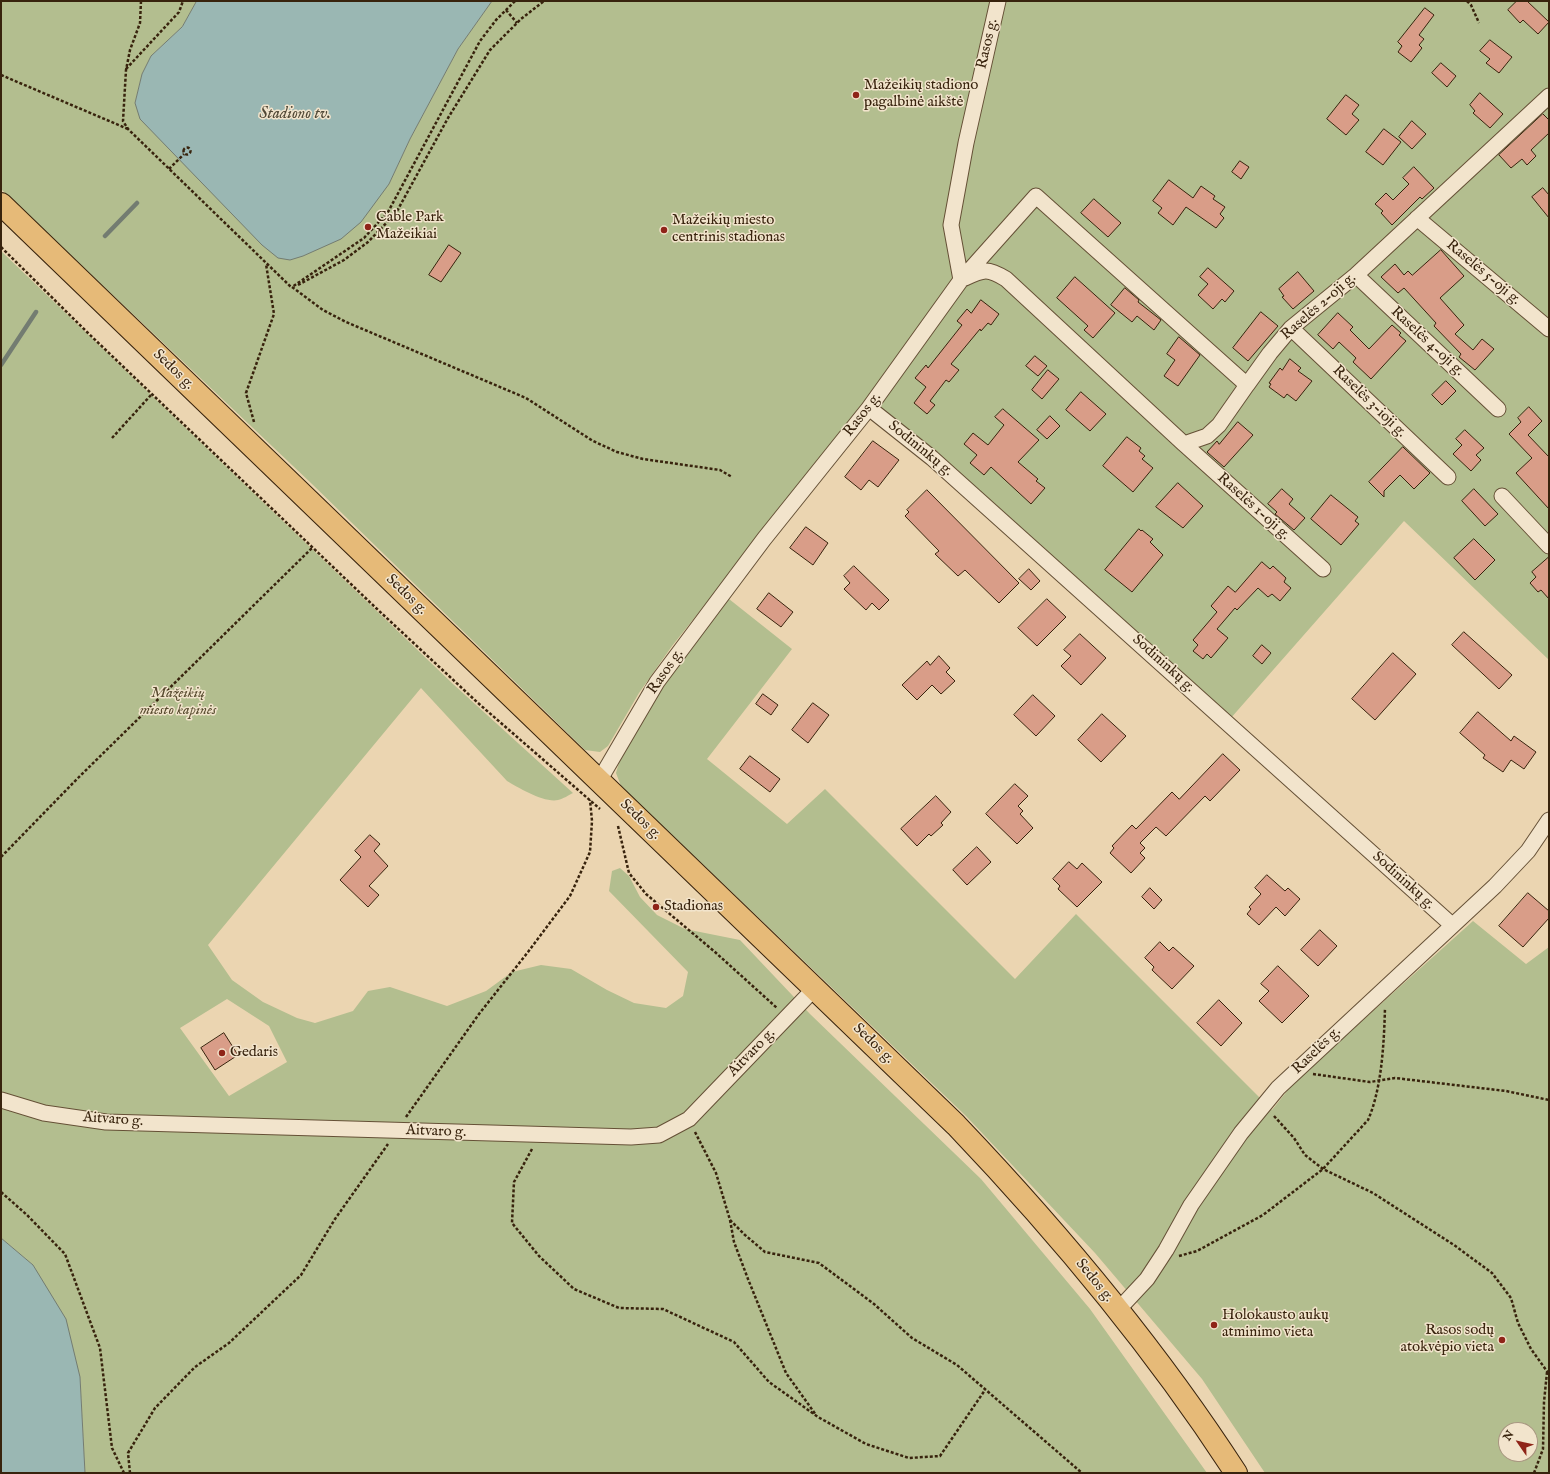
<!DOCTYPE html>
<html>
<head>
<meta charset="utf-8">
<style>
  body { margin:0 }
  #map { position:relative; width:1550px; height:1474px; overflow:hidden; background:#ebd5b1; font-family:"IM FELL English",serif }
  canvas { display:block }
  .frame { position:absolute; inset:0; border:2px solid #38230d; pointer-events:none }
  .north { position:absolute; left:1498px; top:1422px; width:40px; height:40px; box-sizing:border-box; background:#f2e4cc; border:1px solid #a89780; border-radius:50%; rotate:304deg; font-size:11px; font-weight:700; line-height:16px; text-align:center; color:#38230d }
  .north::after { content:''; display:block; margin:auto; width:14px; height:18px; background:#8f2418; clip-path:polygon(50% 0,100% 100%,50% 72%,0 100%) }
</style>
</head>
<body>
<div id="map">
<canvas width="1550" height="1474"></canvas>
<div class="frame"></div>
<div class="north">N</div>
</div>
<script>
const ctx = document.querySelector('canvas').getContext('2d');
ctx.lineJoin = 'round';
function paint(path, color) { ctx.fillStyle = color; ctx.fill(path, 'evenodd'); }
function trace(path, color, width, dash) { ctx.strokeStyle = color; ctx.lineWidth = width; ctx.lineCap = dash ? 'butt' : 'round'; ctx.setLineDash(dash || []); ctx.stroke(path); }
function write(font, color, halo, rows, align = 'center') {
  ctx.font = font + ' "IM FELL English",serif'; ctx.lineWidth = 3; ctx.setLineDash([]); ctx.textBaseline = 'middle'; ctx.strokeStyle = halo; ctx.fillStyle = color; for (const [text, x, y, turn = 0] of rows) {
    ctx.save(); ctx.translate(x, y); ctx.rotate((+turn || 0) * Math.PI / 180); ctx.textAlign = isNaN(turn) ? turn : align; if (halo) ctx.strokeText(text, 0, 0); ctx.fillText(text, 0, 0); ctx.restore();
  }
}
paint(new Path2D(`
  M1 1H197L182 27 151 56 142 74 135 103 303 256 316 249 389 184 410 139 458 49 492 1H1549V660L1404 521 1223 727 862 405 813 469 672 646 639 693 608 746 600 752 585 750 312 484 1 189Z
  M1 251 453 684 573 793C569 795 563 799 558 800 544 803 519 788 507 781L421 688 208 945 232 980 263 1002 297 1018 315 1023 353 1011 368 991 390 987 447 1006 486 991 512 972 541 965 571 969 607 990 634 1003 666 1008 683 996 688 972 609 891 612 871 620 868 629 876 640 897 657 915 685 929 740 940 810 1014 981 1179 1090 1309 1207 1473H85L80 1377 33 1265 1 1238ZM227 999 269 1026 287 1062 229 1096 180 1028Z
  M729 599 792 649 707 759 787 824 825 789 1015 979 1076 914 1272 1110 1295 1081 1473 921 1526 964 1549 947V1473H1265L1202 1379 1095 1253 966 1116 621 786 616 773 620 759 658 691ZM1506 1430H1530V1454H1506Z`), '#b3be8f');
const water = new Path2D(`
  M197 1H492L458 49 410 139 389 184 361 222 341 239 303 256 290 260 278 258 262 245 140 119 135 103 142 74 151 56 182 27Z
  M1 1238 33 1265 66 1319 80 1377 85 1473H1Z`);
paint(water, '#9ab7b3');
trace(water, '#737c71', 1);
trace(new Path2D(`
  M105 236 137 203
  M1 365 36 312`), '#737c71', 4.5);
const building = new Path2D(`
  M1517 1H1527L1549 22 1538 34 1523 20 1520 23 1508 10Z
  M1425 8 1434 15 1419 35 1424 39 1419 45 1422 48 1411 62 1398 52 1402 46 1398 42Z
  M1490 40 1512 57 1499 73 1486 63 1490 59 1480 51Z
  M1441 63 1456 76 1447 87 1432 73Z
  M1480 93 1503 114 1490 128 1473 113 1475 111 1470 105Z
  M1346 95 1359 105 1352 114 1359 120 1346 135 1327 119Z
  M1543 114 1549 120V133L1531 150 1536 156 1527 165 1522 159 1511 168 1499 155Z
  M1412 121 1426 134 1412 149 1399 137Z
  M1384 129 1401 142 1383 165 1366 152Z
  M1240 161 1249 167 1241 179 1232 172Z
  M1414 167 1434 188 1422 199 1420 197 1392 225 1381 213 1383 211 1375 204 1386 193 1393 200 1409 184 1403 178Z
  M1169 180 1193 198 1201 186 1215 196 1213 199 1225 207 1220 214 1224 218 1216 228 1186 207 1173 225 1158 213 1162 208 1153 201Z
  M1543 188 1549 195V218L1532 197Z
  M1094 199 1121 223 1108 237 1081 213Z
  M449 245 461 253 441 282 429 275Z
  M1441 250 1464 276 1440 298 1464 325 1455 334 1473 350 1482 339 1494 349 1475 370 1459 357 1461 354 1434 326 1436 323 1404 288 1398 293 1381 277 1395 264 1404 275 1408 271 1412 275Z
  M1208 268 1234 291 1225 302 1222 299 1213 309 1198 295 1208 284 1200 277Z
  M1298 272 1314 291 1293 309 1282 297 1284 296 1279 289Z
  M1075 277 1115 313 1093 338 1084 330 1088 326 1057 298Z
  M1125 288 1139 300 1138 302 1161 320 1154 330 1137 316 1132 322 1111 305Z
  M981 300 999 314 991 325 988 323 981 331 980 329 951 364 959 370 949 382 946 380 930 401 935 405 927 414 914 403 926 387 915 378 926 365 928 368 962 325 957 321 967 309 971 313Z
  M1261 312 1278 326 1248 361 1233 348Z
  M1338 313 1353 327 1350 330 1369 349 1392 325 1401 333 1399 335 1406 341 1371 379 1353 362 1356 358 1339 342 1333 349 1318 335Z
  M1179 337 1200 355 1178 386 1164 376 1175 360 1167 354Z
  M1035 356 1047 366 1038 376 1026 366Z
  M1290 359 1301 368 1298 371 1312 381 1296 401 1287 394 1284 398 1269 387 1271 384 1269 383 1280 368 1282 370Z
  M1048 370 1059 379 1042 399 1032 390Z
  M1446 381 1456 391 1442 405 1432 395Z
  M1081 392 1106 414 1090 431 1066 410Z
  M1529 407 1542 421 1528 435 1549 457V509L1516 473 1532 458 1509 434 1521 422 1518 418Z
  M1003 409 1039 440 1018 462 1038 479 1036 481 1045 488 1031 504 991 467 984 475 970 463 977 455 964 444 973 433 988 445 1004 425 995 417Z
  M1050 416 1060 426 1047 439 1037 430Z
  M1238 422 1253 435 1224 467 1207 452 1217 441 1219 444Z
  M1465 430 1484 448 1476 455 1481 460 1471 471 1453 454 1462 445 1456 439Z
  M1127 437 1141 448 1139 451 1145 456 1142 459 1153 468 1133 492 1103 466Z
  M873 441 899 460 878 487 869 480 861 490 845 477Z
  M1403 447 1430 473 1414 489 1400 475 1384 491V497L1369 482Z
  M1178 483 1203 506 1183 528 1156 507Z
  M1282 489 1293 499 1289 504 1305 518 1294 530 1275 514 1277 512 1268 504Z
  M1474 489 1498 514 1485 526 1462 501Z
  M927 490 1019 583 999 603 965 570 958 576 935 554 939 551 905 516 909 512 907 510Z
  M1331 495 1358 517 1355 521 1359 524 1341 545 1311 519Z
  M806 527 828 543 813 565 790 548Z
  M1139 529 1141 531 1142 530 1153 539 1150 542 1163 555 1132 592 1105 570Z
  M1474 539 1495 560 1475 580 1454 558Z
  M1549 557V599L1541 590 1538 592 1530 583 1536 577 1532 572Z
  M1262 562 1270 569 1273 566 1286 578 1284 582 1291 588 1280 601 1272 594 1268 597 1258 588 1237 610 1235 608 1217 629 1228 638 1211 658 1207 654 1203 659 1193 651 1198 645 1193 640 1217 612 1211 606 1228 586 1235 592Z
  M854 566 889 600 879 610 872 603 866 610 844 589 850 583 844 576Z
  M1029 569 1040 581 1031 590 1019 579Z
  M769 593 793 612 781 627 757 609Z
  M1047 599 1066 617 1037 646 1018 628Z
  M1464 632 1512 675 1499 689 1452 645Z
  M1080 634 1106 658 1081 685 1061 666 1071 656 1064 650Z
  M1262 645 1271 653 1262 664 1253 656Z
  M1393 653 1416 674 1375 720 1352 699Z
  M939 656 950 668 946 672 955 681 941 694 932 685 917 700 902 685 927 661 930 665Z
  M763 694 778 705 771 715 756 704Z
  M1033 695 1055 716 1036 736 1014 715Z
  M813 703 829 715 808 743 792 730Z
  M1478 712 1511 741 1514 736 1536 752 1524 769 1511 760 1503 772 1483 758 1485 755 1460 733Z
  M1102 714 1126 736 1101 762 1078 740Z
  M1223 754 1240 770 1210 801 1205 796 1166 836 1156 827 1140 843 1145 848 1140 853 1145 858 1131 873 1110 853 1114 848 1112 846 1132 825 1136 829 1172 792 1179 799Z
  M750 756 780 779 770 792 740 769Z
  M1015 784 1028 796 1018 806 1023 811 1020 814 1033 828 1017 844 986 814Z
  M936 796 951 812 941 823 943 825 931 836 929 834 917 846 901 829Z
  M370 835 380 844 374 851 388 866 369 886 379 895 368 907 340 880 361 857 355 851Z
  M977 847 991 862 967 885 953 870Z
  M1069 862 1077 869 1082 863 1102 882 1077 907 1058 889 1060 886 1053 879Z
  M1267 875 1285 891 1288 888 1300 899 1285 916 1276 907 1259 925 1247 914 1251 909 1249 907 1261 894 1255 888Z
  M1150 888 1162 900 1154 909 1142 897Z
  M1528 893 1549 911V918L1523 947 1499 926Z
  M1320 930 1337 946 1318 966 1301 950Z
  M1160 942 1169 951 1173 947 1194 966 1172 989 1152 970 1154 967 1145 958Z
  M1278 966 1309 996 1282 1023 1259 1001 1269 991 1261 984Z
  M1219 1000 1242 1023 1221 1046 1197 1023Z
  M224 1033 238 1055 215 1070 201 1048Z`);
paint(building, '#d99d88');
trace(building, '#38230d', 1);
const minor = new Path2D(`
  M1417 218 1549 329
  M1356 275 1498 409
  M965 278C984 269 988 268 1006 279L1184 444 1207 436 1219 425 1247 385
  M961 280 1036 196 1247 385 1270 353 1291 328 1356 275 1549 96
  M1291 328 1448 477
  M869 408 932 458 1452 925
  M1184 444 1323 569
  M1502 496 1549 546
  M599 781 657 682 764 539 869 408 961 280 951 225 966 143 998 1
  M1 1100 44 1113 106 1122 631 1137 659 1135 689 1119 815 988
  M1118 1310 1147 1279 1166 1250 1191 1205 1241 1133 1278 1088 1495 886 1528 851 1549 820`);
const primary = new Path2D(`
  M1 204 956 1125C1059 1233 1155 1348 1236 1473`);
trace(minor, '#655036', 17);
trace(primary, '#38230d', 24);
trace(new Path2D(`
  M141 1 140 23 130 50 126 70 123 121 128 129 291 287
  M515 1 496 20 480 41 388 212 364 238 292 287 323 310 346 322 526 398 593 441 617 452 643 459 720 470 732 477
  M1467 1 1471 5 1479 23
  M506 10 517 23
  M126 69 179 12 183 1
  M1 75 128 129
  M183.5 151a3.5 3.5 0 1 1 7 0a3.5 3.5 0 1 1-7 0Z
  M169 169 184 154
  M1 247 88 333 376 608 478 703 600 809
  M298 285 344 260 368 242 396 213 448 118 490 50 521 19 544 1
  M254 422 246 393 274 314 266 264
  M112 438 151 395
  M618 826 629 873 646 894 715 952 777 1008
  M1 857 78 778 313 547
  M1313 1074 1370 1082 1395 1078 1506 1091 1549 1100
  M1274 1116 1294 1138 1305 1155 1323 1169 1373 1193 1454 1245 1492 1273 1511 1298 1518 1323 1531 1349 1549 1374
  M406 1117 479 1014 528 952 570 896 590 852 592 821 590 800
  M695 1132 716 1173 730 1220 745 1235 765 1252 819 1263 874 1304 912 1338 957 1365 1082 1473
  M532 1149 514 1182 512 1223 539 1256 574 1289 619 1308 663 1309 734 1342 769 1382 818 1417 866 1444 909 1458 940 1456 985 1390
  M1 1192 27 1215 65 1254 100 1348 112 1448 124 1473
  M730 1220 734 1242 748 1279 786 1373 816 1415
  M1179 1256 1197 1251 1263 1215 1323 1169 1368 1120C1382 1088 1384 1042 1385 1008
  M130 1473 128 1453 155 1408 195 1367 229 1343 301 1275 335 1219 388 1144
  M1534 1473 1543 1449 1544 1402 1547 1372`), '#38230d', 2.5, [3, 2]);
trace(minor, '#f2e4cc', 15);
trace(primary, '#e6ba78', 22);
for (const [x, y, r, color] of [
  [856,95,4,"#8f2418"],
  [368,227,4,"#8f2418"],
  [664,230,4,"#8f2418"],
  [656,907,4,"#8f2418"],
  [222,1053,4,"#8f2418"],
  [1214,1325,4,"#8f2418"],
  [1502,1340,4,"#8f2418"]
]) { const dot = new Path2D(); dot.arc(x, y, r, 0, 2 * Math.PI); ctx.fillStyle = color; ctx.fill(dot); trace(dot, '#f2e4cc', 1.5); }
write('15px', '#38230d', '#f2e4cc', [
  ["Rasos g.",988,44,-77],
  ["Raselės 5-oji g.",1483,273,40],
  ["Raselės 2-oji g.",1319,307,-41],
  ["Raselės 4-oji g.",1427,342,43],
  ["Sedos g.",173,370,44],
  ["Raselės 3-ioji g.",1369,402,44],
  ["Rasos g.",863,415,-52],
  ["Sodininkų g.",920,449,39],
  ["Raselės 1-oji g.",1253,507,42],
  ["Sedos g.",406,595,44],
  ["Sodininkų g.",1163,664,42],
  ["Rasos g.",666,672,-55],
  ["Sedos g.",640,820,44],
  ["Sodininkų g.",1403,881,42],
  ["Sedos g.",873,1044,44],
  ["Raselės g.",1317,1051,-44],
  ["Aitvaro g.",752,1053,-46],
  ["Aitvaro g.",113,1120,4],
  ["Aitvaro g.",436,1132,2],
  ["Sedos g.",1094,1281,51]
]);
write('15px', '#38230d', '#f2e4cc', [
  ["Mažeikių stadiono",864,86],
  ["pagalbinė aikštė",864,103],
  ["Cable Park",376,218],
  ["Mažeikiai",376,235],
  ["Mažeikių miesto",672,221],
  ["centrinis stadionas",672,238],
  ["Stadionas",664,907],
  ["Gedaris",230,1053],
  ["Holokausto aukų",1222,1316],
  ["atminimo vieta",1222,1333],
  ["Rasos sodų",1494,1331,"right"],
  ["atokvėpio vieta",1494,1348,"right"]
], 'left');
write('italic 15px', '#574a2e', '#f2e4cc', [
  ["Mažeikių",178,694],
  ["miesto kapinės",178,711]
]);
write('italic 16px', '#504836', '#f2e4cc', [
  ["Stadiono tv.",295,115]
]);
</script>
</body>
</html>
